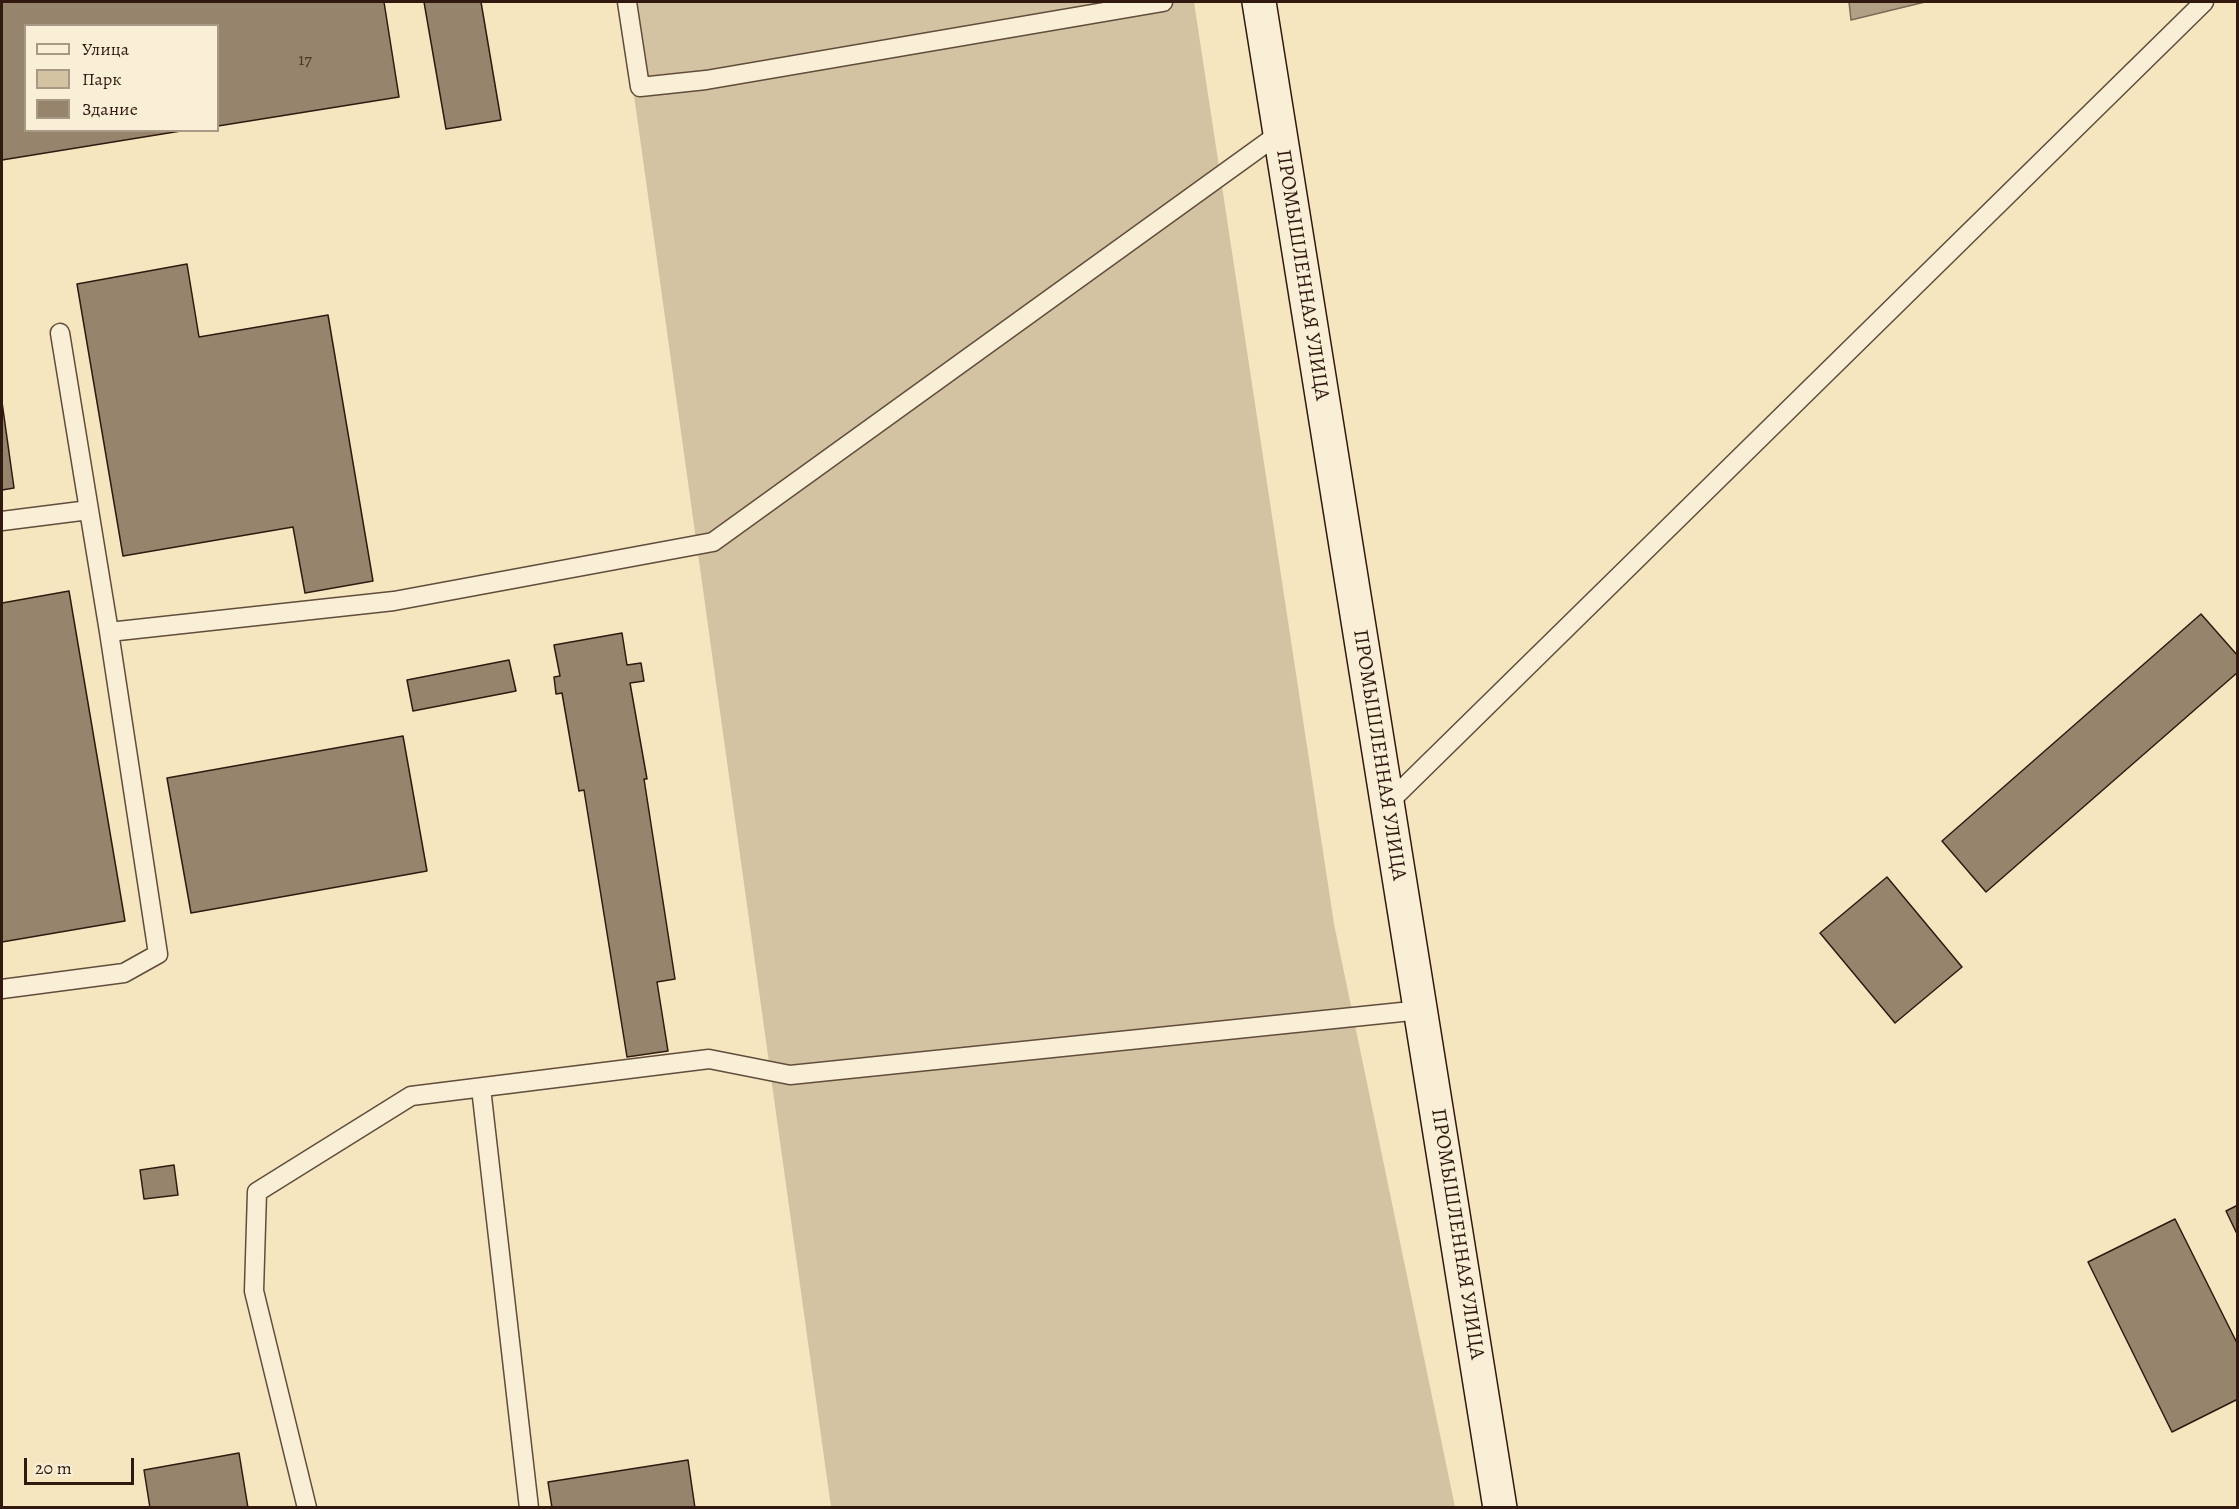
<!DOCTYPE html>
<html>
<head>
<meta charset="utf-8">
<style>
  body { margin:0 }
  #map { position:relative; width:2239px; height:1509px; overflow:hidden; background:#f5e6c0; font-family:Alegreya,serif }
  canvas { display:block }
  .frame { position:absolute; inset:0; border:3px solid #311910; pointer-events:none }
  .legend { position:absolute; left:24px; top:24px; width:195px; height:108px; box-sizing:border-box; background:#f8efd6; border:2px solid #a89987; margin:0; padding:8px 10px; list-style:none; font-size:18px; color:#311910 }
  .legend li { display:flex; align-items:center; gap:12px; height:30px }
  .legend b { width:30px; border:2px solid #a89987 }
  .scale { position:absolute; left:24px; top:1458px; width:110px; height:27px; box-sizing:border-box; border:3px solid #311910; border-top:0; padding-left:8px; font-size:18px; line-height:21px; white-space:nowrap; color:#311910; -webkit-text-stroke:4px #f8efd6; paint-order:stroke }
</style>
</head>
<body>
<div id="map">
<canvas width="2239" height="1509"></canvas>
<div class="frame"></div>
<ul class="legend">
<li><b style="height:8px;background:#f8efd6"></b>Улица</li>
<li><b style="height:16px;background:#d4c3a2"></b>Парк</li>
<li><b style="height:16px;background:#97846c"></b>Здание</li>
</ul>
<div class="scale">20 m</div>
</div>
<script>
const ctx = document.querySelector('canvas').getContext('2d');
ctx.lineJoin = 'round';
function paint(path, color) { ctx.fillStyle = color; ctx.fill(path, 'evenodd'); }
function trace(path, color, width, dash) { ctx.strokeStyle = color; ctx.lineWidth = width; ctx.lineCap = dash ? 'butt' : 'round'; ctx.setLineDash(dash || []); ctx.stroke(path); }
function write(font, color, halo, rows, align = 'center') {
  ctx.font = font + ' Alegreya,serif'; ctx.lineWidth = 6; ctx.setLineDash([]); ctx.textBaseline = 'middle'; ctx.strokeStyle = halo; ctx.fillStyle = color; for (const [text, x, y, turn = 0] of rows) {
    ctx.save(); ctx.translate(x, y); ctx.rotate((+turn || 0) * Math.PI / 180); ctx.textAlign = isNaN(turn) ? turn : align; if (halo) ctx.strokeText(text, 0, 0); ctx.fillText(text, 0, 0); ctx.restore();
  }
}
paint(new Path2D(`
  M621 2H1194L1334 924 1455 1507H831Z`), '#d4c3a2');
const water = new Path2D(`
  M1849 2H1925L1851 20Z`);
paint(water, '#b2a084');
trace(water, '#7e6a56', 1.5);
const building = new Path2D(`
  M2 2H384L399 97 218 126V26H26V130H187L2 160Z
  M424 2H481L501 120 446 129Z
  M187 264 199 337 328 315 373 581 305 593 293 527 123 556 77 284Z
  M2 402 14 488 2 490Z
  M69 591 125 921 2 942V603Z
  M2201 614 2238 656V672L1986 892 1942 841Z
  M622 633 627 665 641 663 644 681 630 683 647 779H644L675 979 657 982 668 1051 627 1057 584 790 579 791 562 693 556 694 554 677 560 676 554 645Z
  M509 660 516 691 413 711 407 680Z
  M403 736 427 871 191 913 167 778Z
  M1887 877 1962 967 1895 1023 1820 933Z
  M174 1165 178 1195 144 1199 140 1170Z
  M2238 1205V1236L2226 1211Z
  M2175 1219 2238 1345V1399L2172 1432 2088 1262Z
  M239 1453 248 1508H150L144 1470Z
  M688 1460 695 1508H552L548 1482Z`);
paint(building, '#97846c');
trace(building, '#311910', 1.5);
const lane = new Path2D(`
  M627 2 640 87 706 80 1163 2
  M2 521 89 510
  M109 632 394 601 713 542 1280 133
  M1387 804 2204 2
  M2 989 124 973 158 954 109 632 60 333
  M481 1088 529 1508
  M307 1508 254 1291 257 1192 411 1096 709 1059 790 1075 1421 1010`);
const secondary = new Path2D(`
  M1259 2 1500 1508`);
trace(lane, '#624c3c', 21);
trace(secondary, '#311910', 36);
trace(lane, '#f8efd6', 18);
trace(secondary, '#f8efd6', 33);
write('18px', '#4a3427', null, [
  ["17",305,61]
]);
write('21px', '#311910', '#f8efd6', [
  ["ПРОМЫШЛЕННАЯ УЛИЦА",1302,275,81],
  ["ПРОМЫШЛЕННАЯ УЛИЦА",1379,755,81],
  ["ПРОМЫШЛЕННАЯ УЛИЦА",1457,1234,81]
]);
</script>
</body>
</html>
